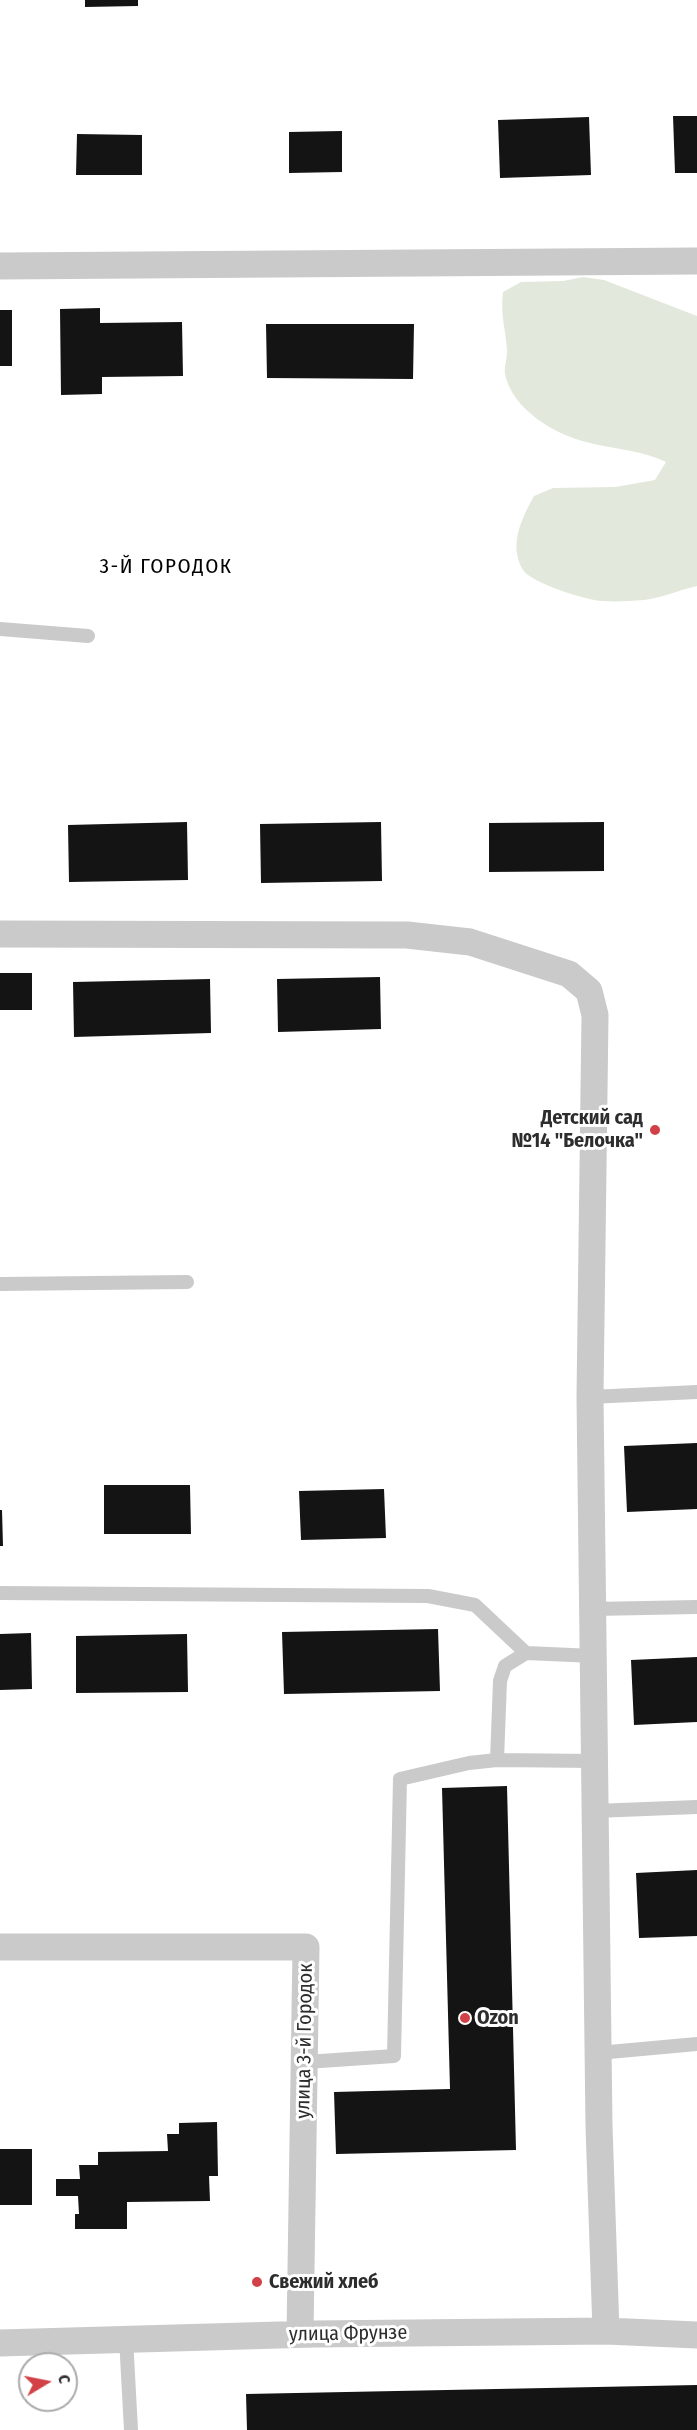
<!DOCTYPE html>
<html>
<head>
<meta charset="utf-8">
<style>
  body { margin:0 }
  #map { position:relative; width:697px; height:2430px; overflow:hidden; background:#fff; font-family:"Fira Sans Condensed",sans-serif }
  canvas { display:block }
  .north { position:absolute; left:18px; top:2352px; width:60px; height:60px; box-sizing:border-box; background:#fff; border:2px solid #ababab; border-radius:50%; rotate:80deg; font-size:16px; font-weight:700; line-height:24px; text-align:center; color:#2d2d2d }
  .north::after { content:''; display:block; margin:auto; width:21px; height:27px; background:#d24146; clip-path:polygon(50% 0,100% 100%,50% 72%,0 100%) }
</style>
</head>
<body>
<div id="map">
<canvas width="697" height="2430"></canvas>
<div class="north">С</div>
</div>
<script>
const ctx = document.querySelector('canvas').getContext('2d');
ctx.lineJoin = 'round';
function paint(path, color) { ctx.fillStyle = color; ctx.fill(path, 'evenodd'); }
function trace(path, color, width, dash) { ctx.strokeStyle = color; ctx.lineWidth = width; ctx.lineCap = dash ? 'butt' : 'round'; ctx.setLineDash(dash || []); ctx.stroke(path); }
function write(font, color, halo, rows, align = 'center') {
  ctx.font = font + ' "Fira Sans Condensed",sans-serif'; ctx.lineWidth = 6; ctx.setLineDash([]); ctx.textBaseline = 'middle'; ctx.strokeStyle = halo; ctx.fillStyle = color; for (const [text, x, y, turn = 0] of rows) {
    ctx.save(); ctx.translate(x, y); ctx.rotate((+turn || 0) * Math.PI / 180); ctx.textAlign = isNaN(turn) ? turn : align; if (halo) ctx.strokeText(text, 0, 0); ctx.fillText(text, 0, 0); ctx.restore();
  }
}
paint(new Path2D(`
  M583 277 604 280 697 316V586C679 590 662 598 644 600 630 601 616 602 602 601 586 600 531 583 523 570 508 545 522 518 534 496L553 488 615 487 655 480 666 462C641 450 613 449 586 442 554 434 512 409 505 374 504 367 507 359 507 351 506 330 500 315 503 292L521 282 563 281Z`), '#e2e9dc');
paint(new Path2D(`
  M85 0H138V6L85 7Z
  M673 116H697V173H675Z
  M589 117 591 175 500 178 498 120Z
  M342 131V172L289 173V132Z
  M77 134 142 135V175H76Z
  M100 308V323L182 322 183 376 102 377V394L61 395 60 309Z
  M0 310H12V366H0Z
  M266 324H414L413 379 267 378Z
  M187 822 188 880 69 882 68 825Z
  M381 822 382 881 261 883 260 824Z
  M604 822V871L489 872V823Z
  M0 973H32V1010H0Z
  M380 977 381 1029 278 1032 277 979Z
  M210 979 211 1033 74 1037 73 982Z
  M697 1443V1509L627 1512 624 1446Z
  M104 1485H190L191 1534H104Z
  M384 1489 386 1538 301 1540 299 1491Z
  M0 1510H2L3 1546H0Z
  M438 1629 440 1691 284 1694 282 1632Z
  M31 1633 32 1689 0 1690V1634Z
  M187 1634 188 1692 76 1693V1636Z
  M697 1657V1722L634 1725 631 1660Z
  M507 1786 516 2150 336 2154 334 2092 450 2089 442 1788Z
  M697 1870V1936L639 1938 636 1873Z
  M217 2122 218 2176H209L210 2201 127 2202V2229H75V2214H79L78 2196H56V2179H80L79 2165H98V2152L168 2151 167 2134H179V2123Z
  M0 2149H32V2205H0Z
  M697 2385V2430H247L246 2394Z`), '#141414');
trace(new Path2D(`
  M0 629 88 636
  M0 1284 187 1282
  M590 1397 697 1392
  M0 1593 428 1596 475 1605 526 1653 594 1656
  M593 1609 697 1607
  M497 1760 500 1681 505 1666 526 1653
  M595 1811 697 1807
  M598 2053 697 2044
  M306 2062 394 2056 400 1779 469 1763 497 1760 594 1761
  M126 2338 131 2430`), '#cacaca', 14);
trace(new Path2D(`
  M0 266 697 261
  M0 934 407 935 470 942 569 974 589 991 595 1015 590 1397 599 2126 606 2331
  M0 1947H306L300 2334
  M0 2343 314 2334 606 2331 697 2335`), '#cacaca', 27);
for (const [x, y, r, color] of [
  [655,1130,6,"#d24146"],
  [465,2018,6,"#d24146"],
  [257,2282,6,"#d24146"]
]) { const dot = new Path2D(); dot.arc(x, y, r, 0, 2 * Math.PI); ctx.fillStyle = color; ctx.fill(dot); trace(dot, '#fff', 2); }
write('bold 20px', '#2d2d2d', '#fff', [
  ["Детский сад",643,1118,"right"],
  ["№14 \"Белочка\"",643,1141,"right"],
  ["Ozon",477,2018],
  ["Свежий хлеб",269,2282]
], 'left');
write('20px', '#2d2d2d', '#fff', [
  ["улица 3-й Городок",305,2041,-89],
  ["улица Фрунзе",348,2334,-1]
]);
ctx.letterSpacing = '1.5px';
write('21px', '#000', '#fff', [
  ["3-Й ГОРОДОК",166,567]
]);
ctx.letterSpacing = '0px';
</script>
</body>
</html>
